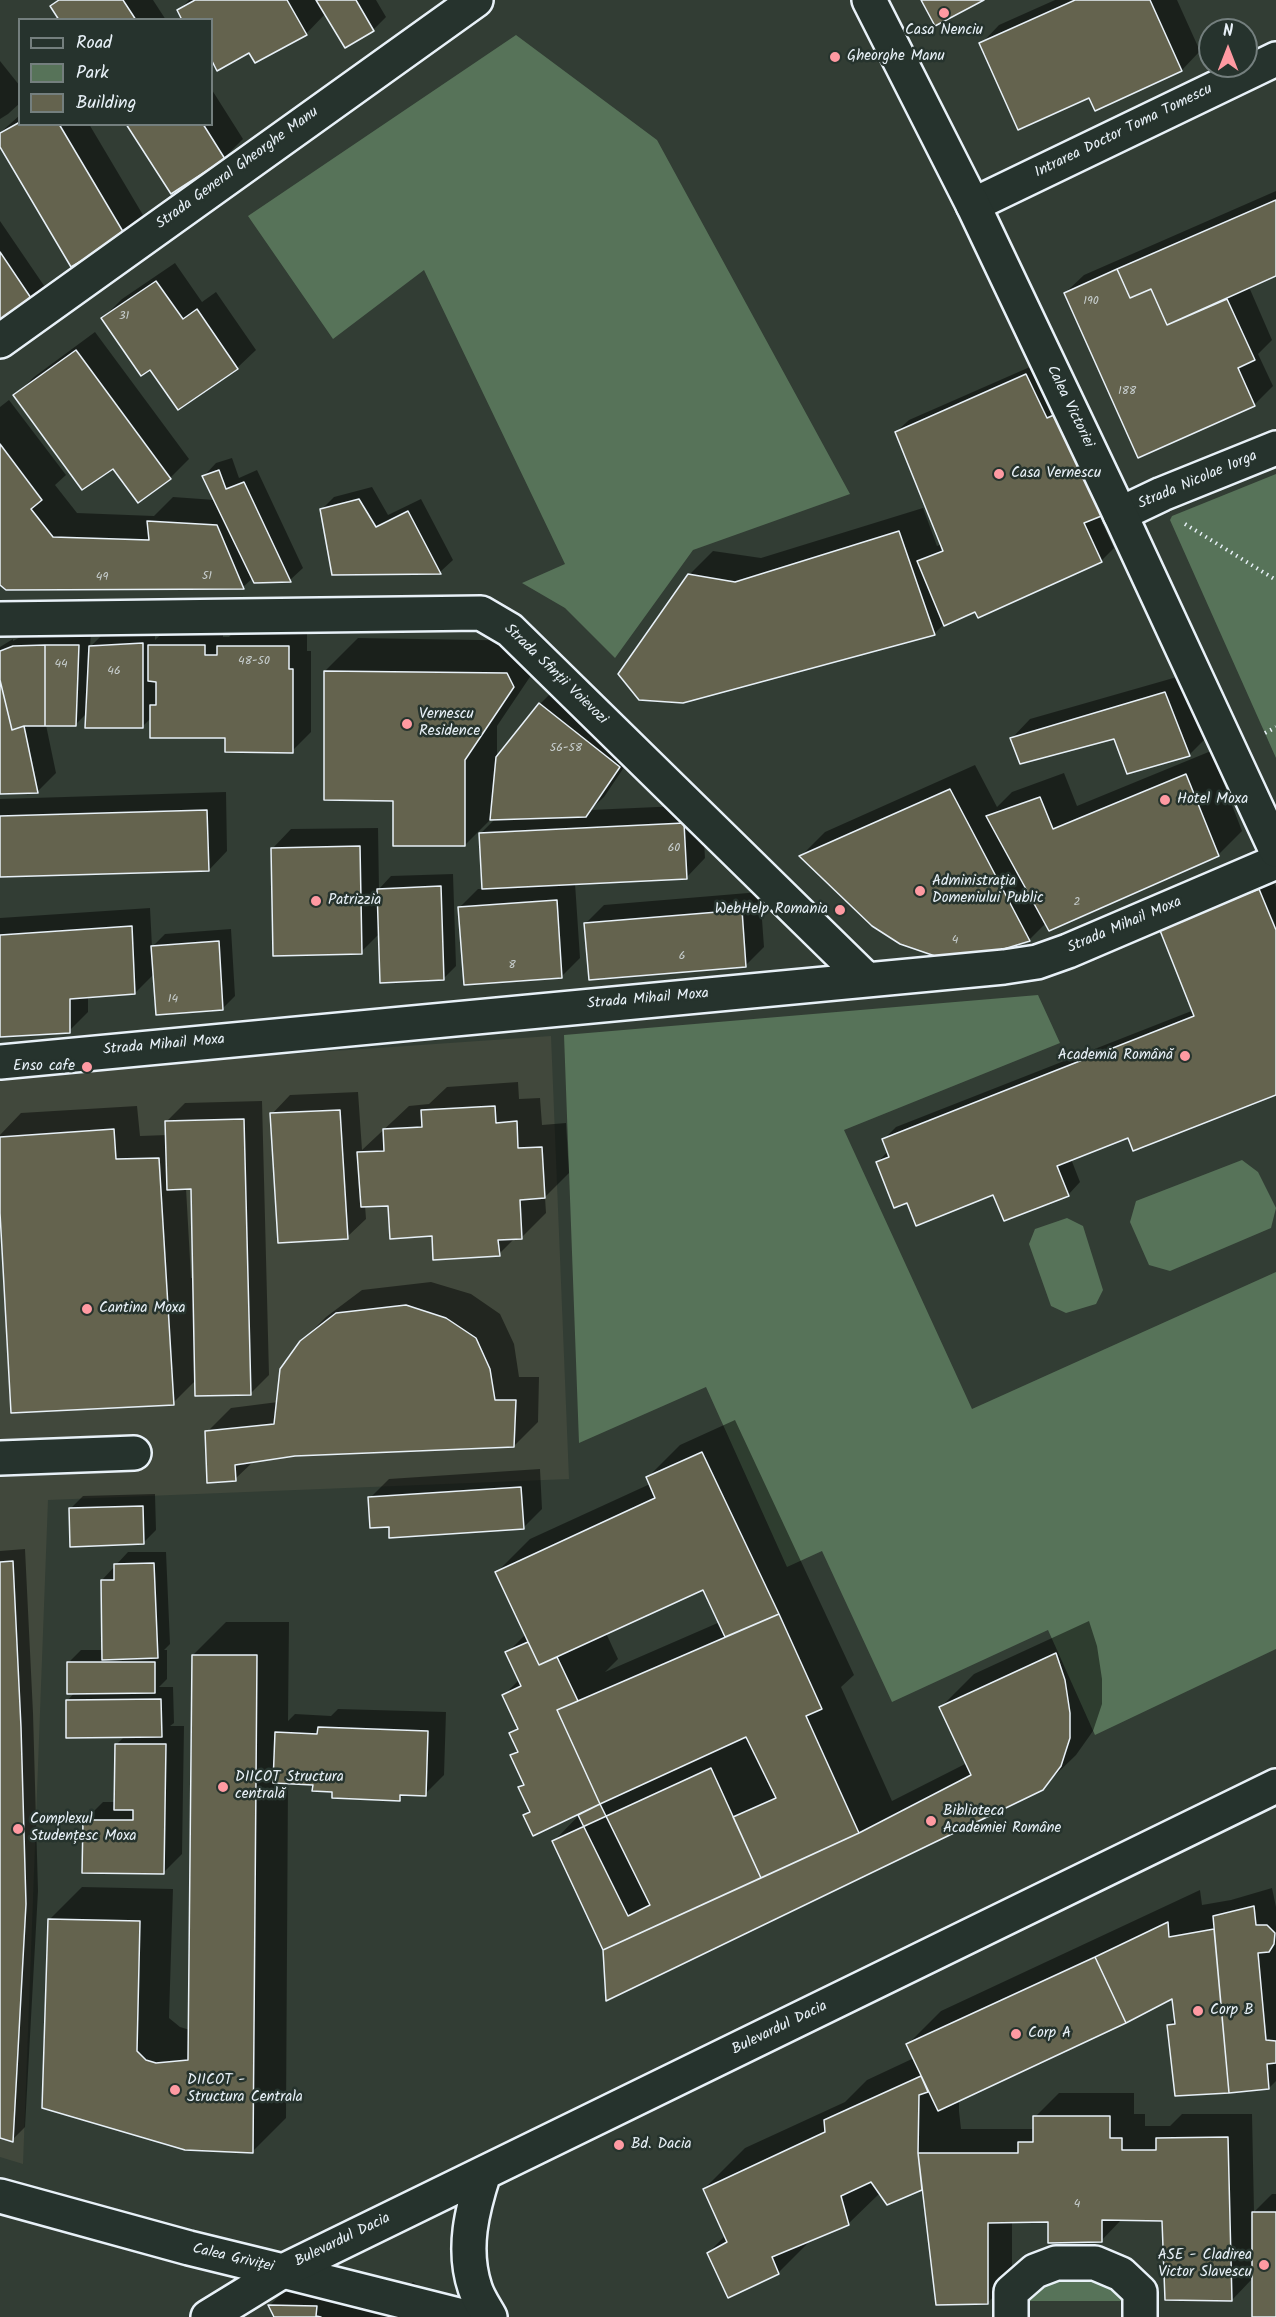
<!DOCTYPE html>
<html>
<head>
<meta charset="utf-8">
<style>
  body { margin:0 }
  #map { position:relative; width:1276px; height:2317px; overflow:hidden; background:#323d34; font-family:Kalam,sans-serif }
  canvas { display:block }
  .legend { position:absolute; left:18px; top:18px; width:195px; height:108px; box-sizing:border-box; background:#26332d; border:2px solid #747f7e; margin:0; padding:8px 10px; list-style:none; font-size:18px; color:#e8f1f8 }
  .legend li { display:flex; align-items:center; gap:12px; height:30px }
  .legend b { width:30px; border:2px solid #747f7e }
  .north { position:absolute; left:1198px; top:18px; width:60px; height:60px; box-sizing:border-box; background:#26332d; border:2px solid #747f7e; border-radius:50%; rotate:0deg; font-size:16px; font-weight:700; line-height:24px; text-align:center; color:#e8f1f8 }
  .north::after { content:''; display:block; margin:auto; width:21px; height:27px; background:#ff9aa2; clip-path:polygon(50% 0,100% 100%,50% 72%,0 100%) }
</style>
</head>
<body>
<div id="map">
<canvas width="1276" height="2317"></canvas>
<ul class="legend">
<li><b style="height:8px;background:#26332d"></b>Road</li>
<li><b style="height:16px;background:#577359"></b>Park</li>
<li><b style="height:16px;background:#64634e"></b>Building</li>
</ul>
<div class="north">N</div>
</div>
<script>
const ctx = document.querySelector('canvas').getContext('2d');
ctx.lineJoin = 'round';
function paint(path, color) { ctx.fillStyle = color; ctx.fill(path, 'evenodd'); }
function trace(path, color, width, dash) { ctx.strokeStyle = color; ctx.lineWidth = width; ctx.lineCap = dash ? 'butt' : 'round'; ctx.setLineDash(dash || []); ctx.stroke(path); }
function write(font, color, halo, rows, align = 'center') {
  ctx.font = font + ' Kalam,sans-serif'; ctx.lineWidth = 5; ctx.setLineDash([]); ctx.textBaseline = 'middle'; ctx.strokeStyle = halo; ctx.fillStyle = color; for (const [text, x, y, turn = 0] of rows) {
    ctx.save(); ctx.translate(x, y); ctx.rotate((+turn || 0) * Math.PI / 180); ctx.textAlign = isNaN(turn) ? turn : align; if (halo) ctx.strokeText(text, 0, 0); ctx.fillText(text, 0, 0); ctx.restore();
  }
}
paint(new Path2D(`
  M551 1036 569 1479 48 1500 23 2164 0 2157V1074Z`), '#41483c');
paint(new Path2D(`
  M516 35 657 140 850 494 693 550 615 658 565 608 522 583 565 564 424 270 333 339 248 216Z
  M1276 474V758L1170 520 1172 516Z
  M1038 995 1060 1043 844 1130 972 1409 1276 1272V1649L1095 1735 1048 1630 892 1702 822 1551 787 1567 706 1387 579 1443 564 1035Z
  M1242 1160 1258 1172 1276 1208 1271 1228 1170 1271 1149 1265 1130 1222 1136 1201Z
  M1067 1218 1083 1226 1103 1290 1096 1304 1066 1313 1051 1306 1029 1244 1035 1229Z
  M1063 2273 1115 2284 1128 2301H1028L1038 2284Z`), '#577359');
paint(new Path2D(`
  M58 0H153L166 20H61L52 6Z
  M189 0H376L386 17 373 30 326 13 306 34 249 51 217 69 212 58V20L179 10Z
  M1055 0H1177L1200 51 1182 70 1089 96 981 44 999 25Z
  M0 61 20 86V103L8 114 0 119Z
  M212 90 243 139 224 158 171 192 128 124H212Z
  M20 115V124H89L143 215 124 234 0 144V133Z
  M1276 191V275L1249 287 1272 340 1258 354 1273 386 1254 405 1065 293 1084 275Z
  M0 221 47 290 0 326Z
  M175 263 202 302 216 292 256 350 237 368H150L103 318 122 299Z
  M95 332 189 459 170 478 138 501 113 467 15 396 34 377Z
  M1039 363 1099 516 1114 548 1101 561 945 623 934 634 689 575 713 551 761 558 923 508 937 546 942 544 896 432 909 420Z
  M9 400 66 475 55 485 77 513 154 516 173 497 215 500 204 476 216 463 232 458 239 478 257 470 303 568 290 580 255 581 253 578 243 587 7 588 0 583V407Z
  M372 487 388 515 421 499 453 560 440 572 333 573 321 510 334 497Z
  M169 627H223V637H229L237 628H307V651H311V732L292 751 151 718 143 726 87 713 75 725H46L56 773 38 791 0 792V647L13 639V641L26 634 91 633 90 647 103 634 155 631V640Z
  M358 638 540 641 546 653 497 726V758L540 704 559 685 637 748 604 797 590 810 702 805 705 858 687 877 575 883 580 958 562 976 459 908 478 889H483L481 833 496 818H492L465 845 394 799 325 671Z
  M1184 675 1208 736 1189 755 1115 737 1012 738 1030 719Z
  M1211 751 1242 831 1218 855 1046 923 1030 939 981 954 801 856 825 832 975 765 997 807 1012 792 1064 773 1077 806Z
  M226 792 227 851 209 870 0 876V799Z
  M378 828 379 889 391 876 453 874 456 966 443 979 380 933 361 952 273 848 291 829Z
  M1272 877 1276 887V1093L1129 1136 1071 1159 1080 1182 1068 1195 994 1193 908 1201 878 1162 888 1151 884 1139 896 1127 1194 1010 1174 915Z
  M760 892 764 947 745 966 585 924 604 905Z
  M150 908 152 947 165 934 231 929 235 996 223 1008 155 973 135 993 88 996V1012L69 1031 0 1036V918Z
  M518 1082 519 1099 540 1098 542 1125 566 1123 569 1173 545 1197 546 1213 522 1237 515 1238 499 1254 433 1235 389 1204 365 1205 366 1219 347 1237 272 1114 290 1095 358 1092 362 1150 409 1106 429 1104 447 1087Z
  M262 1101 269 1375 250 1394 196 1380 173 1403 0 1187V1135L21 1113 137 1106 140 1136 167 1135V1121L185 1103ZM186 1188H192L194 1278H191Z
  M431 1282 471 1294 500 1314 514 1344 519 1377H539L538 1422 514 1446 295 1455 254 1461 235 1479 207 1432 231 1408 278 1402 301 1342 326 1317 362 1290Z
  M735 1420 854 1675 841 1687 892 1801 967 1763 941 1707 974 1674 1089 1621 1097 1646 1102 1679V1704L1093 1731 1076 1755 1042 1788 604 1950 554 1841 584 1810 525 1815 530 1809 520 1787 524 1783 512 1756 518 1749 511 1733 519 1726 504 1695 520 1679 507 1653 526 1634 497 1572 530 1539 650 1484 647 1478 680 1445ZM704 1588 720 1622 605 1672 618 1659 606 1633Z
  M540 1469 542 1509 523 1528 370 1498 389 1479Z
  M155 1494 156 1530 143 1543 70 1509 83 1496Z
  M25 1549 33 1713 38 1891 25 2127 12 2140 0 2136V1551Z
  M128 1552H166L170 1644 164 1650H167V1679L159 1687H173L174 1723 170 1726H184L182 1854 164 1872 84 1821 103 1802H116L117 1744 125 1736 67 1701 75 1692 68 1663 81 1650H103L102 1580Z
  M226 1622H289L288 1721 295 1714 331 1716 338 1709 446 1712 444 1775 425 1794H405L399 1799 333 1791 314 1783 288 1782 286 2118 253 2151 185 2149 49 1920 82 1887 173 1889 169 2018 180 2027 190 2030 193 1655Z
  M1272 1888 1276 1907V2081L1269 2088 1177 2094 1168 2026 1176 2018 1173 1997 959 2099V2111L961 2129H1033L1035 2117 1059 2093H1134V2114H1145V2126H1170L1182 2114H1252L1254 2212 1272 2194H1276V2317H1253V2278L1232 2300 1163 2220 1122 2219 1101 2241 1050 2220 1012 2221V2279L987 2303 924 2186 921 2189 880 2193 848 2224 812 2239 778 2273 708 2253 725 2236 704 2189 745 2148 845 2102 867 2080 914 2058 908 2044 941 2011 1200 1890 1202 1905 1231 1900Z
  M303 2273 401 2294 413 2282 444 2303 437 2317H276L270 2305Z`), '#0007');
const building = new Path2D(`
  M59 0H123L136 20H59L50 6Z
  M195 0H287L307 35 255 63 249 53 217 71 212 61V20H182L177 10Z
  M316 0H356L374 31 345 48Z
  M921 0H984L935 26Z
  M1075 0H1150L1182 71 1095 111 1089 98 1018 130 979 43Z
  M20 122V124H59L125 235 71 267 0 147V133Z
  M126 124H203L225 159 171 194Z
  M1276 200V276L1167 325 1151 289 1130 298 1117 269Z
  M0 252 35 304 0 327Z
  M1117 269 1130 298 1151 289 1167 325 1227 299 1255 360 1238 368 1255 406 1138 458 1064 293Z
  M156 281 183 319 197 309 238 369 178 410 150 370 141 376 101 318Z
  M76 350 171 479 138 503 113 469 82 490 13 395Z
  M1026 374 1047 418 1061 412 1104 515 1084 523 1102 562 978 618 975 612 944 626 917 561 943 551 895 432Z
  M0 444 42 500 31 509 53 537 149 540 147 521 217 525 244 589 6 590 0 585Z
  M219 470 226 489 244 482 291 582 254 583 202 476Z
  M359 499 376 527 408 511 441 574 332 575 320 509Z
  M899 531 935 635 683 703 639 700 618 674 688 574 735 582Z
  M143 643V728H85L89 646Z
  M45 645H79L76 726H45Z
  M45 645V726H24L12 730 0 680V651L13 646Z
  M148 645H205V655H217V646H289V669H293V753L225 752V738H150V705H156V682L148 681Z
  M324 671 507 673 514 687 465 760V846H393V801L324 800Z
  M0 680 12 730 24 726 38 793 0 794Z
  M1165 692 1190 756 1127 774 1114 739 1020 764 1010 738Z
  M539 703 620 767 586 817 490 820 496 757Z
  M1186 774 1219 856 1049 931 986 816 1040 797 1053 829Z
  M950 789 1030 941 981 956H935L900 944 872 926 799 856Z
  M207 810 209 871 0 877V816Z
  M684 823 687 879 482 889 479 833Z
  M360 846 362 954 273 956 271 848Z
  M441 886 444 980 380 983 377 889Z
  M1259 889 1276 930V1095L1133 1151 1128 1138 1057 1166 1069 1196 1004 1221 993 1195 916 1226 907 1203 894 1208 876 1162 889 1157 882 1139 1194 1016 1159 928Z
  M557 900 562 978 464 985 458 907Z
  M742 910 746 967 589 980 584 923Z
  M132 926 135 994 70 999V1033L0 1037V935Z
  M219 941 223 1010 156 1015 151 946Z
  M495 1106 496 1123 517 1121 518 1148 542 1147 545 1198 520 1200 522 1239 498 1240 500 1256 433 1260 432 1236 390 1239 388 1206 361 1207 357 1152 384 1151 383 1129 422 1127 421 1110Z
  M340 1110 348 1239 278 1243 270 1113Z
  M244 1119 251 1395 195 1396 191 1189 167 1190 165 1121Z
  M114 1129 116 1159 159 1158 174 1405 11 1413 0 1213V1137Z
  M406 1305 446 1318 476 1338 490 1369 495 1400H516L514 1447 295 1456 235 1465 236 1481 207 1483 205 1431 274 1424 280 1369 300 1341 336 1313Z
  M702 1452 779 1614 725 1637 703 1590 539 1665 495 1572 655 1498 646 1477Z
  M521 1487 524 1529 389 1538V1527L370 1528 368 1497Z
  M143 1506 144 1544 70 1547 69 1508Z
  M13 1561 21 1727 26 1904 13 2142 0 2138V1562Z
  M154 1563 158 1658 102 1660 101 1580H114V1564Z
  M779 1614 822 1709 806 1716 859 1833 761 1878 733 1817 776 1798 746 1737 600 1804 557 1710Z
  M528 1642 539 1665 557 1657 578 1701 557 1710 600 1804 533 1836 523 1815 530 1812 518 1787 524 1785 510 1755 518 1752 509 1733 518 1729 502 1695 521 1686 505 1652Z
  M1056 1653 1065 1680 1070 1713V1738L1061 1766 1043 1790 606 2001 603 1950 859 1833 971 1775 939 1707Z
  M192 1655H257L253 2153 185 2150 42 2108 48 1919 140 1921 137 2051 146 2060 156 2063 188 2060Z
  M67 1662H155V1693L67 1694Z
  M161 1699 162 1737 66 1738V1700Z
  M318 1727 428 1731 426 1796 400 1795V1801L332 1798V1792L312 1791 313 1785 273 1783 275 1732 317 1734Z
  M115 1744H166L164 1874 82 1873 83 1820H133V1810H114Z
  M711 1768 761 1878 603 1950 552 1841Z
  M600 1804 650 1905 628 1916 578 1815Z
  M1254 1906 1256 1925H1267L1275 1933 1274 1944 1269 1952 1258 1953 1266 2040 1276 2041V2063L1267 2064 1269 2089 1229 2093 1213 1916Z
  M1168 1922 1169 1937 1214 1929 1229 2093 1175 2096 1167 2025 1175 2024 1172 1999 1126 2023 1095 1957Z
  M1095 1957 1126 2023 938 2111 906 2044Z
  M921 2076 928 2092 919 2095 918 2153 922 2190 887 2205 871 2182 841 2196 849 2225 772 2257 779 2274 728 2298 707 2253 727 2242 703 2189 825 2132 824 2120Z
  M1033 2116H1110V2138H1122V2150H1156V2138L1228 2137 1232 2301 1165 2300 1162 2221 1102 2220V2242L1048 2243V2222L988 2223V2304L936 2305 918 2153H1018V2142H1033Z
  M1252 2212H1276V2317H1252Z
  M268 2305 317 2306 316 2316 321 2317H274Z`);
paint(building, '#64634e');
trace(building, '#e8f1f8', 1.5);
const minor = new Path2D(`
  M973 205 1276 59
  M0 341 476 0
  M1120 514 1162 494 1276 448
  M0 619 481 613 510 630 866 979
  M0 1062 1004 967 1037 962 1068 951 1276 862
  M0 1458 134 1453
  M283 2271 466 2317
  M1011 2317V2292L1035 2271 1056 2263H1095L1121 2274 1140 2292V2317`);
const major = new Path2D(`
  M869 0 973 205 1120 514 1276 850
  M484 2173C472 2210 462 2249 475 2288 478 2298 485 2308 490 2317
  M0 2196 189 2248 283 2271
  M208 2317 283 2271 1276 1786`);
trace(minor, '#e8f1f8', 38);
trace(major, '#e8f1f8', 38);
trace(new Path2D(`
  M1185 524 1276 580
  M1265 733 1276 727`), '#e8f1f8', 4, [1.5, 4.5]);
trace(minor, '#26332d', 33);
trace(major, '#26332d', 33);
for (const [x, y, r, color] of [
  [944,13,6,"#ff9aa2"],
  [835,57,6,"#ff9aa2"],
  [999,474,6,"#ff9aa2"],
  [407,724,6,"#ff9aa2"],
  [1165,800,6,"#ff9aa2"],
  [920,891,6,"#ff9aa2"],
  [316,901,6,"#ff9aa2"],
  [840,910,6,"#ff9aa2"],
  [1185,1056,6,"#ff9aa2"],
  [87,1067,6,"#ff9aa2"],
  [87,1309,6,"#ff9aa2"],
  [223,1787,6,"#ff9aa2"],
  [931,1821,6,"#ff9aa2"],
  [18,1829,6,"#ff9aa2"],
  [1198,2011,6,"#ff9aa2"],
  [1016,2034,6,"#ff9aa2"],
  [175,2090,6,"#ff9aa2"],
  [619,2145,6,"#ff9aa2"],
  [1264,2265,6,"#ff9aa2"]
]) { const dot = new Path2D(); dot.arc(x, y, r, 0, 2 * Math.PI); ctx.fillStyle = color; ctx.fill(dot); trace(dot, '#26332d', 2); }
write('12px', '#c7cece', null, [
  ["190",1091,302],
  ["31",124,317],
  ["188",1127,392],
  ["51",207,577],
  ["49",102,578],
  ["48-50",254,662],
  ["44",61,665],
  ["46",114,672],
  ["56-58",566,749],
  ["60",674,849],
  ["2",1077,903],
  ["4",955,941],
  ["6",682,957],
  ["8",512,966],
  ["14",173,1000],
  ["4",1077,2205]
]);
write('15px', '#e8f1f8', '#26332d', [
  ["Casa Nenciu",944,31,"center"],
  ["Gheorghe Manu",847,57],
  ["Casa Vernescu",1011,474],
  ["Vernescu",419,715],
  ["Residence",419,732],
  ["Hotel Moxa",1177,800],
  ["Administrația",932,882],
  ["Domeniului Public",932,899],
  ["Patrizzia",328,901],
  ["WebHelp Romania",828,910,"right"],
  ["Academia Română",1173,1056,"right"],
  ["Enso cafe",75,1067,"right"],
  ["Cantina Moxa",99,1309],
  ["DIICOT Structura",235,1778],
  ["centrală",235,1795],
  ["Biblioteca",943,1812],
  ["Academiei Române",943,1829],
  ["Complexul",30,1820],
  ["Studențesc Moxa",30,1837],
  ["Corp B",1210,2011],
  ["Corp A",1028,2034],
  ["DIICOT -",187,2081],
  ["Structura Centrala",187,2098],
  ["Bd. Dacia",631,2145],
  ["ASE - Cladirea",1252,2256,"right"],
  ["Victor Slavescu",1252,2273,"right"]
], 'left');
write('15px', '#e8f1f8', '#26332d', [
  ["Intrarea Doctor Toma Tomescu",1124,132,-26],
  ["Strada General Gheorghe Manu",238,169,-36],
  ["Calea Victoriei",1069,407,64],
  ["Strada Nicolae Iorga",1198,481,-23],
  ["Strada Sfinții Voievozi",555,675,44],
  ["Strada Mihail Moxa",1125,926,-23],
  ["Strada Mihail Moxa",648,1000,-5],
  ["Strada Mihail Moxa",164,1046,-5],
  ["Bulevardul Dacia",780,2029,-26],
  ["Bulevardul Dacia",343,2241,-26],
  ["Calea Griviței",233,2259,13]
]);
</script>
</body>
</html>
